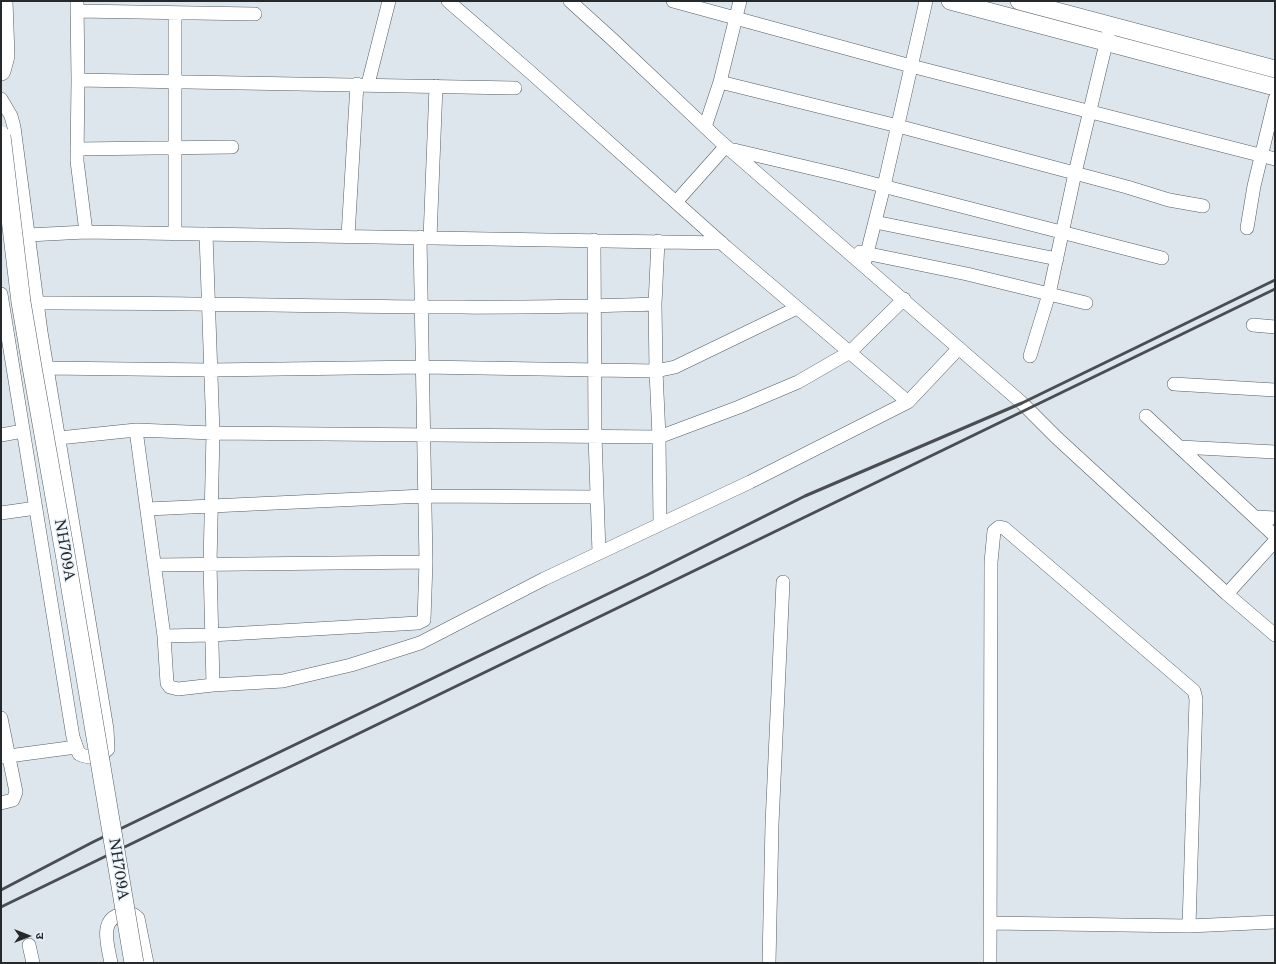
<!DOCTYPE html>
<html>
<head>
<meta charset="utf-8">
<style>
  body { margin:0 }
  #map { position:relative; width:1276px; height:964px; overflow:hidden; background:#dde6ed; font-family:"Libre Baskerville","Noto Sans Devanagari",serif }
  canvas { display:block }
  .frame { position:absolute; inset:0; border:2px solid #26292c; pointer-events:none }
  .north { position:absolute; left:8px; top:916px; width:40px; height:40px; -webkit-text-stroke:3px #ebf3fa; paint-order:stroke; rotate:90deg; font-size:11px; font-weight:700; line-height:16px; text-align:center; color:#26292c }
  .north::after { content:''; display:block; margin:auto; width:14px; height:18px; background:#26292c; clip-path:polygon(50% 0,100% 100%,50% 72%,0 100%) }
</style>
</head>
<body>
<div id="map">
<canvas width="1276" height="964"></canvas>
<div class="frame"></div>
<div class="north">उ</div>
</div>
<script>
const ctx = document.querySelector('canvas').getContext('2d');
ctx.lineJoin = 'round';
function trace(path, color, width, dash) { ctx.strokeStyle = color; ctx.lineWidth = width; ctx.lineCap = dash ? 'butt' : 'round'; ctx.setLineDash(dash || []); ctx.stroke(path); }
function write(font, color, halo, rows, align = 'center') {
  ctx.font = font + ' "Libre Baskerville",serif'; ctx.lineWidth = 3; ctx.setLineDash([]); ctx.textBaseline = 'middle'; ctx.strokeStyle = halo; ctx.fillStyle = color; for (const [text, x, y, turn = 0] of rows) {
    ctx.save(); ctx.translate(x, y); ctx.rotate((+turn || 0) * Math.PI / 180); ctx.textAlign = isNaN(turn) ? turn : align; if (halo) ctx.strokeText(text, 0, 0); ctx.fillText(text, 0, 0); ctx.restore();
  }
}
const minor = new Path2D(`
  M77 1 78 80 77 161 86 232
  M448 1 529 71 726 247 908 402
  M570 1 612 39 720 141 1022 403 1057 438 1227 594 1275 635
  M673 1 911 66 1275 159
  M77 11 255 14
  M78 80 515 88
  M720 82 898 126 1127 187 1169 200 1203 206
  M368 84 389 1
  M1 99 11 116 14 127 41 332 107 729 108 749C100 758 90 759 79 754L73 737 1 294
  M705 127 720 82 740 1
  M77 149 232 147
  M734 150 840 175 1162 258
  M676 202 726 146
  M875 222 1057 259
  M1247 228 1254 186 1275 99
  M175 234V13
  M206 234 213 433 210 564 213 685
  M28 235 86 232 722 243
  M348 236 357 84
  M430 238 436 86
  M594 240 595 436 599 553
  M658 241 655 304 656 371 659 437 660 524
  M860 252 967 274 1086 303
  M864 265 884 186 926 1
  M37 303C243 302 449 312 655 304
  M1253 325 1275 327
  M1030 356 1049 294 1075 173 1108 35
  M47 368 211 370 423 367 656 371 675 367 797 308
  M1174 384 1275 390
  M1146 416 1275 536
  M136 430 164 636 167 683 170 687 178 689 213 685 283 681 351 665 420 643 544 579 750 482 908 402 959 348
  M1 435 23 431
  M59 438 136 430 213 433 659 437 739 407 798 382 850 352 904 299
  M1180 447 1275 452
  M148 509 424 496 597 497
  M1 513 36 508
  M1256 517 1275 518
  M155 565 426 562
  M1227 594 1275 541
  M164 636 211 635 418 623 424 620 426 562 420 237
  M1 718 16 792 13 800 1 803
  M1 757 76 747
  M991 923 1189 926 1275 922
  M29 945 33 963
  M111 963C108 946 98 918 123 914 130 913 133 913 138 918L147 963
  M769 963 772 824 783 582
  M990 963 991 562 994 531 999 527 1004 528 1194 691 1196 699 1189 926`);
const major = new Path2D(`
  M950 1 1275 87
  M1019 1 1275 69`);
const highway = new Path2D(`
  M1 71 5 56 3 1`);
trace(minor, '#555d63', 14);
trace(major, '#555d63', 18);
trace(highway, '#555d63', 20);
trace(minor, '#fff', 13);
trace(major, '#fff', 17);
trace(highway, '#fff', 19);
trace(new Path2D(`
  M1 890 93 842 647 575 805 496 1022 403 1275 280
  M1 907 1275 289`), '#4a4e52', 3);
const highwayBridge = new Path2D(`
  M1 136 21 302 32 367 66 559 134 963`);
trace(highwayBridge, '#555d63', 20, []);
trace(highwayBridge, '#fff', 19);
write('14px', '#26292c', '#ebf3fa', [
  ["NH709A",64,550,80],
  ["NH709A",118,869,81]
]);
</script>
</body>
</html>
